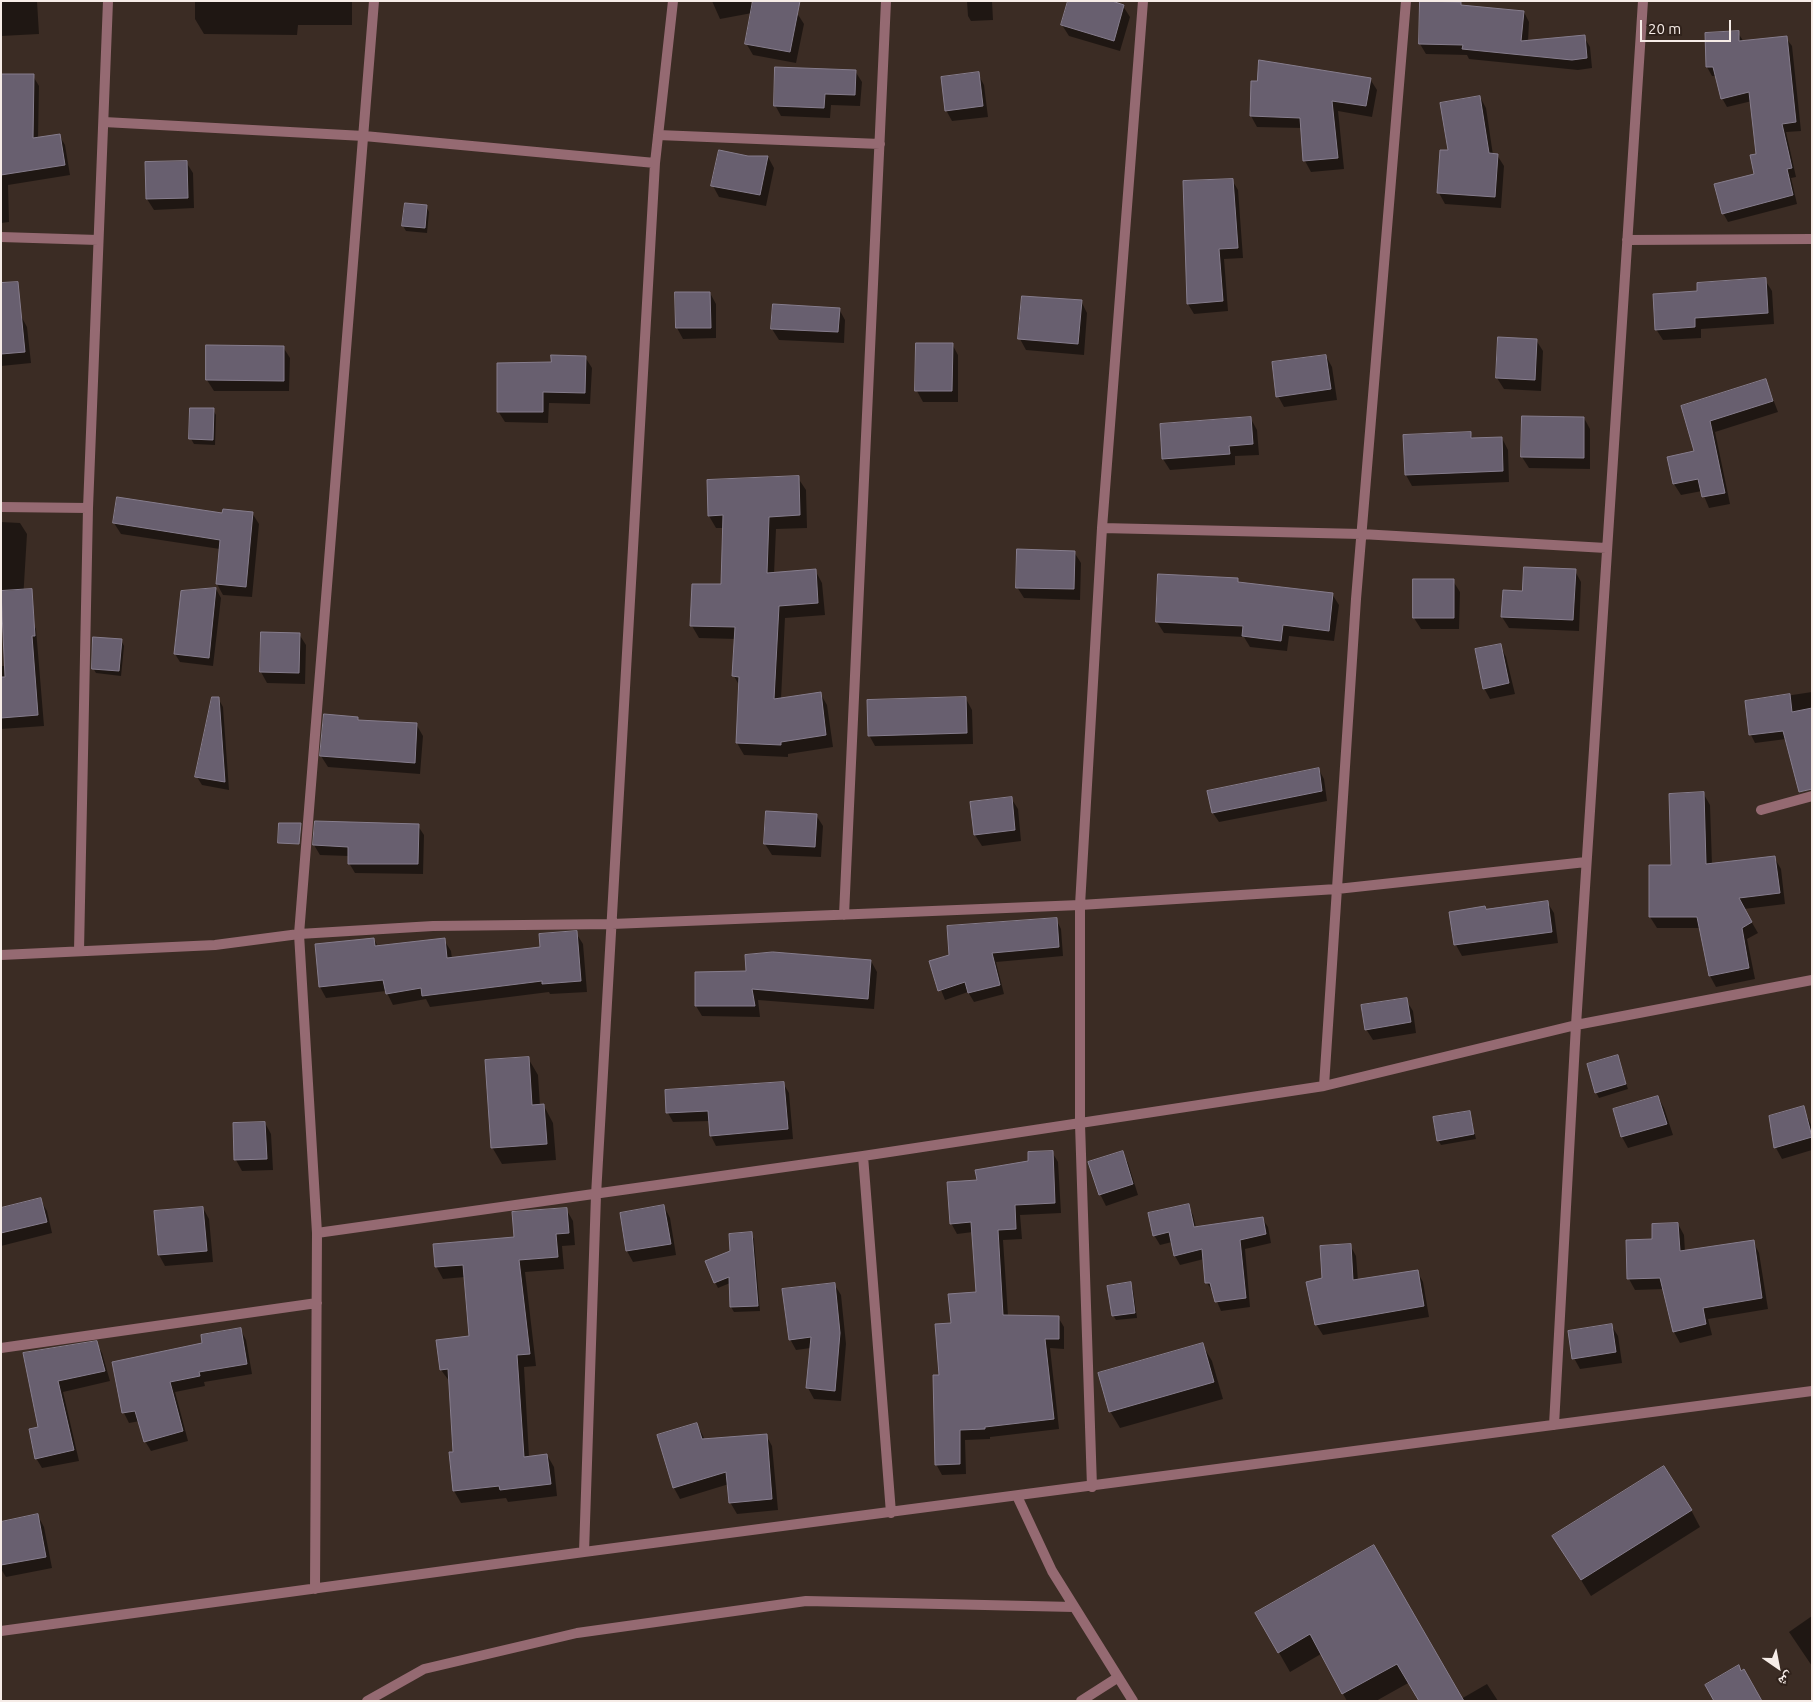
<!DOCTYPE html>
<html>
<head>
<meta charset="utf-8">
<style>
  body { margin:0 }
  #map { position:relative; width:1813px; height:1702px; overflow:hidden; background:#3b2c24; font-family:Ubuntu,"Noto Naskh Arabic",sans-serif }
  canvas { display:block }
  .frame { position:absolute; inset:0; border:2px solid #f6ece7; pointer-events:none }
  .north { position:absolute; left:1753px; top:1642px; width:50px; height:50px; -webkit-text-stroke:4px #30221b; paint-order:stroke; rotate:147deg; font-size:14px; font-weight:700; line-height:20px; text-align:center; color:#f6ece7 }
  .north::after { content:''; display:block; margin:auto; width:18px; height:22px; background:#f6ece7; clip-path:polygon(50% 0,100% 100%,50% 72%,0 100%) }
  .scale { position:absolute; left:1640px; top:20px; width:91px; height:22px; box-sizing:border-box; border:2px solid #f6ece7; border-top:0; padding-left:6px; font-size:15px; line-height:18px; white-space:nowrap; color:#f6ece7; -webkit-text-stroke:4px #30221b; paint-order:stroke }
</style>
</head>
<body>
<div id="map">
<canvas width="1813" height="1702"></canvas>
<div class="frame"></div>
<div class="north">ش</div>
<div class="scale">20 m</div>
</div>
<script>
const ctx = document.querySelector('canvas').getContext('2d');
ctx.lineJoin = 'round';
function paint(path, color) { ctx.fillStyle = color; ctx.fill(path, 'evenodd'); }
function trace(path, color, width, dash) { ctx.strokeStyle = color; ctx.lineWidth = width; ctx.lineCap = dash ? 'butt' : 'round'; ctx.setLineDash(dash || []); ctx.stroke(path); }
paint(new Path2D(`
  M1 1H37L39 34 1 36Z
  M195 1H352V25H298L297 35 204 34 195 19Z
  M712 1H751L752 11 797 13 804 24 796 63 753 55 746 43 752 13 720 19Z
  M967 1H992L993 20 971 21 968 16Z
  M1460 3 1462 6 1524 12 1529 22 1528 42 1584 37 1590 47 1592 68 1578 70 1469 59 1467 55 1426 54 1420 44Z
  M1123 6 1130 17 1120 51 1069 36 1062 25Z
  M1738 33 1744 42 1786 38 1792 46 1801 131 1786 132 1796 177 1791 178 1797 204 1728 222 1723 213 1756 175 1757 155 1752 101 1727 107 1722 98 1717 76H1712L1707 67 1706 35Z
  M855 71 862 82 860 106 831 105 830 118 781 116 775 105Z
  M978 74 984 85 988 117 952 121 946 110Z
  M1 75 33 76 39 86 38 138 59 135 65 145 70 175 8 185 9 222 1 223Z
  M1370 79 1377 90 1372 117 1338 111 1344 169 1311 172 1305 161 1302 128 1257 127 1251 116 1252 83Z
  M1480 97 1486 108 1493 155H1497L1504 166 1501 208 1445 204 1439 193 1449 152Z
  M747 157H768L774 168 766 206 719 197 713 186Z
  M186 162 193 173 194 208 154 210 147 199Z
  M1232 180 1238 190 1243 258 1224 259 1228 311 1194 314 1188 304 1185 182Z
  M426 206 429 212 427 233 406 231 403 226Z
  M1765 280 1772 291 1774 324 1701 329V338L1663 340 1656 329 1698 292Z
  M710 293 716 304V338L683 339 677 328Z
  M1023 297 1081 301 1087 313 1084 355 1026 350 1020 339Z
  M839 309 845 320 844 343 779 340 772 329Z
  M21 316 27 327 31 363 1 366V318Z
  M1536 340 1543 351 1541 391 1504 389 1497 378Z
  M917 344H952L958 355V402H923L917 391Z
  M208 347H283L290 358 289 391H214L207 380Z
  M1326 356 1332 367 1337 400 1284 407 1278 396Z
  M585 357 592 368 590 404 549 403 548 423 505 422 498 411 553 364Z
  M1766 381 1778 412 1715 432 1730 504 1709 508 1702 491 1681 495 1674 484 1669 458 1696 452 1682 407Z
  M213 410 216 415 215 445 194 444 191 439Z
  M1523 417 1584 418 1590 429V469L1529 468 1522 457Z
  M1251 419 1257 430 1259 455 1235 456V465L1170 470 1163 459Z
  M1470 434 1474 439 1502 438 1508 450 1509 482 1412 486 1406 475Z
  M798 478 806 490 807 528 776 529 774 574 815 570 822 583 825 615 785 618 781 699 820 693 827 705 833 747 788 754V757L744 755 737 743 740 687 734 676 736 639 699 638 692 626 723 585 724 528H716L709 516Z
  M252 513 259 524 252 597 223 595 217 584 220 549 121 534 114 523Z
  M1 522 20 523 27 534 22 617H8L2 605Z
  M1074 552 1081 563 1080 600 1024 598 1017 587Z
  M1575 571 1581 582 1579 631 1509 628 1502 617 1523 593Z
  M1160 575 1237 579 1240 584 1332 594 1339 605 1334 641 1289 636 1287 651 1250 647 1244 637 1164 633 1157 622Z
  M1414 581H1453L1460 592 1459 629H1421L1414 618Z
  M216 589 221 598 213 666 180 662 175 654Z
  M30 618 36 629 44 726 1 729V666H5Z
  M299 634 306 645 305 684 267 683 261 672Z
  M121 640 124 646 121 676 96 673 93 668Z
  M1500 645 1506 657 1515 694 1490 699 1484 688Z
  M1812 692V789L1803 791 1798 783 1786 739 1755 743 1751 735 1746 702Z
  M218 698 223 707 229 790 202 785 197 777Z
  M966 699 972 710 973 744 875 746 869 735Z
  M357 718 359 721 416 724 423 736 420 774 328 767 321 756Z
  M1319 770 1324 779 1327 801 1219 822 1213 813Z
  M1703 793 1710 805 1712 865 1774 857 1781 869 1785 904 1744 909 1758 933 1747 939 1755 979 1716 987 1710 976 1701 928H1657L1650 917Z
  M1011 798 1018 809 1021 841 982 846 975 835Z
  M816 815 823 826 821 857 772 855 765 844Z
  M418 826 424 835 423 874 355 873 349 863V856L320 855 314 845Z
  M1547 902 1554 913 1558 943 1462 956 1456 945 1451 913Z
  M1056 919 1061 929 1063 956 996 962 1004 994 974 1002 968 992 945 1000 930 962Z
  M576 933 583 944 587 992 550 994 549 992 430 1007 426 999 393 1005 386 991 326 998 320 987 316 945 374 939 378 947 444 940 451 951 452 959 541 948Z
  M871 961 877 972 874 1009 758 1000 760 1017 702 1016 696 1006 748 973Z
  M1406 1000 1413 1011 1416 1033 1373 1040 1366 1029Z
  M1617 1057 1628 1089 1599 1098 1596 1092Z
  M528 1058 538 1075 540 1106H544L553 1123 556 1160 502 1164 492 1147Z
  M783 1083 789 1093 793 1139 716 1146 711 1136 710 1121 673 1122 668 1113Z
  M1658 1097 1664 1108 1673 1135 1628 1148 1622 1137 1614 1110Z
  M1803 1108 1812 1127V1150L1782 1159 1776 1148 1771 1117Z
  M1469 1112 1476 1139 1441 1145 1438 1140Z
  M265 1123 271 1134 273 1170 242 1171 236 1160Z
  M1052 1152 1058 1162 1061 1213 1020 1215 1022 1239 1003 1240 1008 1316 1058 1317 1064 1327V1349L1050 1348 1059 1429 990 1437V1439L965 1440 966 1474 942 1475 936 1464 940 1376 952 1324 978 1293 973 1232 957 1234 951 1223 978 1181Z
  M1122 1152 1128 1163 1138 1195 1106 1206 1100 1194Z
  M40 1199 47 1211 52 1233 1 1246V1209Z
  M1188 1205 1193 1215 1196 1228 1262 1218 1268 1227 1271 1243 1245 1249 1250 1307 1221 1311 1213 1292 1207 1283 1204 1259 1180 1265 1175 1256 1172 1242 1160 1245 1154 1235Z
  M664 1206 670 1218 676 1255 633 1262 627 1251Z
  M203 1208 209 1219 213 1262 165 1266 159 1255Z
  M566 1209 573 1221 575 1245 562 1246 564 1269 525 1272 536 1366 524 1367 529 1457 547 1455 554 1467 557 1496 508 1502 506 1498 461 1503 454 1491 450 1382 441 1370 470 1337 465 1277 443 1279 436 1266 516 1238Z
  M1678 1224 1684 1235 1685 1252 1753 1241 1759 1253 1768 1309 1708 1319 1712 1335 1680 1343 1674 1332 1664 1289 1635 1290 1629 1279 1653 1240Z
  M751 1234 754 1239 760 1311 734 1312 731 1307 730 1283 718 1288 715 1282 731 1252Z
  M1350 1245 1356 1256 1358 1281 1417 1271 1423 1282 1429 1317 1323 1335 1316 1324 1324 1279Z
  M834 1284 841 1295 846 1344 841 1401 814 1399 808 1388 811 1348 796 1350 790 1339Z
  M1130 1284 1133 1289 1137 1318 1116 1320 1113 1315Z
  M1611 1325 1618 1336 1622 1363 1580 1369 1574 1358Z
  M241 1330 246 1340 252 1374 204 1382 205 1386 175 1392 188 1441 151 1451 145 1441 140 1421 129 1423 124 1413 113 1363 203 1344Z
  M96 1343 102 1353 110 1381 63 1392 79 1461 42 1468 36 1458 40 1428 24 1354Z
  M1202 1344 1212 1361 1223 1399 1120 1428 1110 1411Z
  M697 1424 705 1440 766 1435 772 1446 778 1510 737 1514 730 1502 729 1484 680 1499 674 1488 658 1436Z
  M1691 1510 1700 1527 1591 1596 1564 1553Z
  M38 1516 44 1527 52 1568 6 1577 1 1569V1523Z
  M1373 1547 1461 1699 1487 1684 1498 1701H1420L1410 1682 1376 1701H1347L1321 1654 1290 1672 1257 1614Z
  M1812 1616V1666L1789 1632Z`), '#0007');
const building = new Path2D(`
  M753 1H800L790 52 745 44Z
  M1068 1H1112L1124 5 1114 41 1061 25Z
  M1420 1 1461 2V5L1524 11 1521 41 1585 35 1587 58 1572 60 1462 49 1463 45 1419 44Z
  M1739 31V41L1787 36 1796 122 1782 124 1792 168 1787 169 1793 195 1722 214 1714 184 1754 174 1750 155 1756 154 1749 92 1721 99 1713 67H1706L1705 33Z
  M1259 60 1371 78 1366 106 1332 101 1338 158 1303 161 1300 118 1250 116 1251 81H1257Z
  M775 67 856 70 855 95 825 94 824 108 774 106Z
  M979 72 983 106 945 111 941 77Z
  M1 74H34L33 138 60 134 65 165 1 175Z
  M1480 96 1489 153 1498 154 1495 197 1437 193 1440 150H1448L1440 103Z
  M719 150 748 156H768L760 195 711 186Z
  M187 161 188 198 146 199 145 162Z
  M1233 179 1238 248 1219 249 1223 301 1187 304 1183 181Z
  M405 203 427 205 425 228 402 226Z
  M1766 278 1768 313 1695 318V327L1655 330 1653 294 1697 291V283Z
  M18 282 25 352 1 354V283Z
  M675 292H710L711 328H676Z
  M1022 296 1082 300 1078 344 1018 339Z
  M773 304 840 308 838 332 771 329Z
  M1498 337 1537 339 1535 380 1496 378Z
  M916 343H953L952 391H915Z
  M206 345 284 346V381L206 380Z
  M551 355 586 356 585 393 543 392V412H497V363L551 362Z
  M1326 355 1331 389 1276 397 1272 362Z
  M1766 379 1773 401 1710 421 1725 493 1702 497 1698 479 1673 484 1667 457 1694 451 1681 406Z
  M190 408H214L213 440 189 439Z
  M1522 416 1584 417V458L1521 457Z
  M1251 417 1253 444 1229 446 1230 454 1162 459 1160 424Z
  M1471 432V438L1502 437 1503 471 1405 475 1403 435Z
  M799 476 800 515 769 517 767 573 816 569 818 603 779 606 774 699 821 692 826 735 781 742V745L736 743 739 677 732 676 735 627 690 626 692 584H721L723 515 708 516 707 480Z
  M117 497 222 513 223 509 253 512 246 587 216 584 220 540 113 523Z
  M1017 549 1075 551 1074 589 1016 588Z
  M1524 567 1576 569 1573 620 1501 617 1503 590 1522 591Z
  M1158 574 1238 578V582L1333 593 1329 631 1283 625 1281 641 1242 636 1243 626 1156 622Z
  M1413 579H1454V618H1413Z
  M216 588 209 658 174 654 181 591Z
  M32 589 35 636H32L38 715 1 718V677H5L1 591Z
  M261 632 300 633 299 673 260 672Z
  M93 637 122 639 119 671 92 669Z
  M1501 644 1509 683 1483 689 1475 649Z
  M1790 694 1792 712 1812 708V789L1799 792 1783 731 1749 735 1745 701Z
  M212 697H219L225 782 195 777Z
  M966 697 967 733 868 736 867 700Z
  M324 714 358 717V720L417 723 415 763 320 756Z
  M1319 768 1322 791 1212 813 1207 791Z
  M1704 792 1706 864 1775 856 1780 893 1739 898 1752 922 1742 928 1749 968 1709 976 1697 917H1649V865H1671L1669 794Z
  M1012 797 1015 830 974 835 970 802Z
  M766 811 817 814 815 847 764 844Z
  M315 821 419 824 418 864H348V847L313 845Z
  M279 823H301L299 844 278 843Z
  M1548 901 1552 932 1454 945 1449 912 1485 906 1486 909Z
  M1057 918 1059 947 992 953 1000 985 968 993 965 982 938 991 929 961 949 955 947 926Z
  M577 931 581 981 542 984V981L422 996 421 988 386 994 383 980 319 987 315 944 374 938 375 946 445 938 447 958 540 947 539 934Z
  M773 952 871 960 868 999 752 989 755 1006H695V972L746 971 745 955Z
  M1407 998 1411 1022 1365 1030 1361 1005Z
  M1618 1055 1626 1084 1595 1093 1587 1064Z
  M529 1057 532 1105 544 1104 547 1144 491 1148 485 1060Z
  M784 1082 788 1129 710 1136 708 1111 666 1113 665 1090Z
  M1658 1096 1667 1124 1621 1137 1613 1109Z
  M1804 1106 1812 1137 1774 1148 1769 1116Z
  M1470 1111 1474 1134 1437 1141 1433 1117Z
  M265 1122 267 1159 234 1160 233 1123Z
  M1053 1151 1055 1203 1015 1205 1016 1229 998 1230 1003 1315 1059 1316V1339H1045L1054 1419 985 1427V1429L960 1430V1464L935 1465 933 1375H939L935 1324 951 1323 948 1294 976 1292 971 1222 950 1224 947 1182 977 1180 975 1170 1028 1161V1152Z
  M1123 1151 1133 1184 1099 1195 1088 1162Z
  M41 1198 47 1222 1 1233V1208Z
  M1189 1204 1194 1227 1263 1217 1266 1234 1240 1240 1246 1298 1215 1302 1210 1283H1205L1202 1249 1174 1256 1169 1232 1153 1236 1148 1213Z
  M664 1205 671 1244 626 1251 620 1213Z
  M203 1207 207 1251 158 1255 154 1211Z
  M567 1208 569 1233 556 1234 558 1257 519 1260 530 1354 517 1355 524 1457 547 1454 551 1484 500 1490 499 1486 453 1491 449 1452H453L448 1369 440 1370 436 1340 469 1336 463 1265 435 1267 433 1244 514 1237 512 1212Z
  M1678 1223 1680 1251 1754 1240 1762 1298 1703 1308 1706 1324 1673 1332 1660 1278 1627 1279 1626 1240 1652 1239V1224Z
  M752 1232 758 1306 730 1307 729 1277 714 1283 705 1261 730 1251 729 1234Z
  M1351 1244 1353 1280 1418 1270 1424 1306 1315 1325 1306 1282 1322 1278 1320 1246Z
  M1131 1282 1135 1313 1112 1316 1107 1286Z
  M835 1283 840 1333 835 1391 806 1388 811 1337 789 1340 782 1289Z
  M1612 1324 1616 1352 1572 1359 1568 1331Z
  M241 1328 247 1364 199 1372 200 1376 170 1382 183 1431 144 1442 135 1411 122 1413 112 1362 202 1343 201 1335Z
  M97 1341 105 1371 58 1381 74 1450 35 1459 29 1429 38 1427 23 1353Z
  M1203 1343 1214 1382 1109 1412 1098 1373Z
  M697 1423 702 1439 767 1434 772 1499 729 1503 726 1472 673 1488 657 1435Z
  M1664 1466 1692 1510 1581 1580 1552 1536Z
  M38 1514 46 1557 1 1565V1522Z
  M1374 1545 1464 1701H1419L1397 1664 1342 1694 1310 1634 1278 1653 1255 1613Z
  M1739 1665 1741 1671 1744 1669 1762 1701H1714L1705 1685Z`);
paint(building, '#685f6f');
trace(building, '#867d8d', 1);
trace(new Path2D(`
  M104 122 364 136 655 163
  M658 135 880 144
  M1 237 98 240
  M1627 240 1812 239
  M1 507 88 508
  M1102 528 1361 534 1606 548
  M1761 810 1812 796
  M844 915 886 1
  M79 951 88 508 108 1
  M1 955 215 945 299 934 433 926 612 924 1080 905 1337 889 1586 862
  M1324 1086 1356 599 1406 1
  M863 1156 891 1513
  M317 1233 863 1156 1324 1086 1576 1025 1812 980
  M1 1348 317 1303
  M1554 1425 1576 1025 1643 1
  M1092 1487 1080 1124V905L1102 528 1143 1
  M1017 1496 1052 1571 1133 1701
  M584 1552 596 1195 655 163 673 1
  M315 1589 317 1233 299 934 374 1
  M1 1631 584 1552 1812 1391
  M367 1701 424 1669 577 1633 806 1601 1074 1607
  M1081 1701 1117 1678`), '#956a72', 10);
</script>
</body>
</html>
